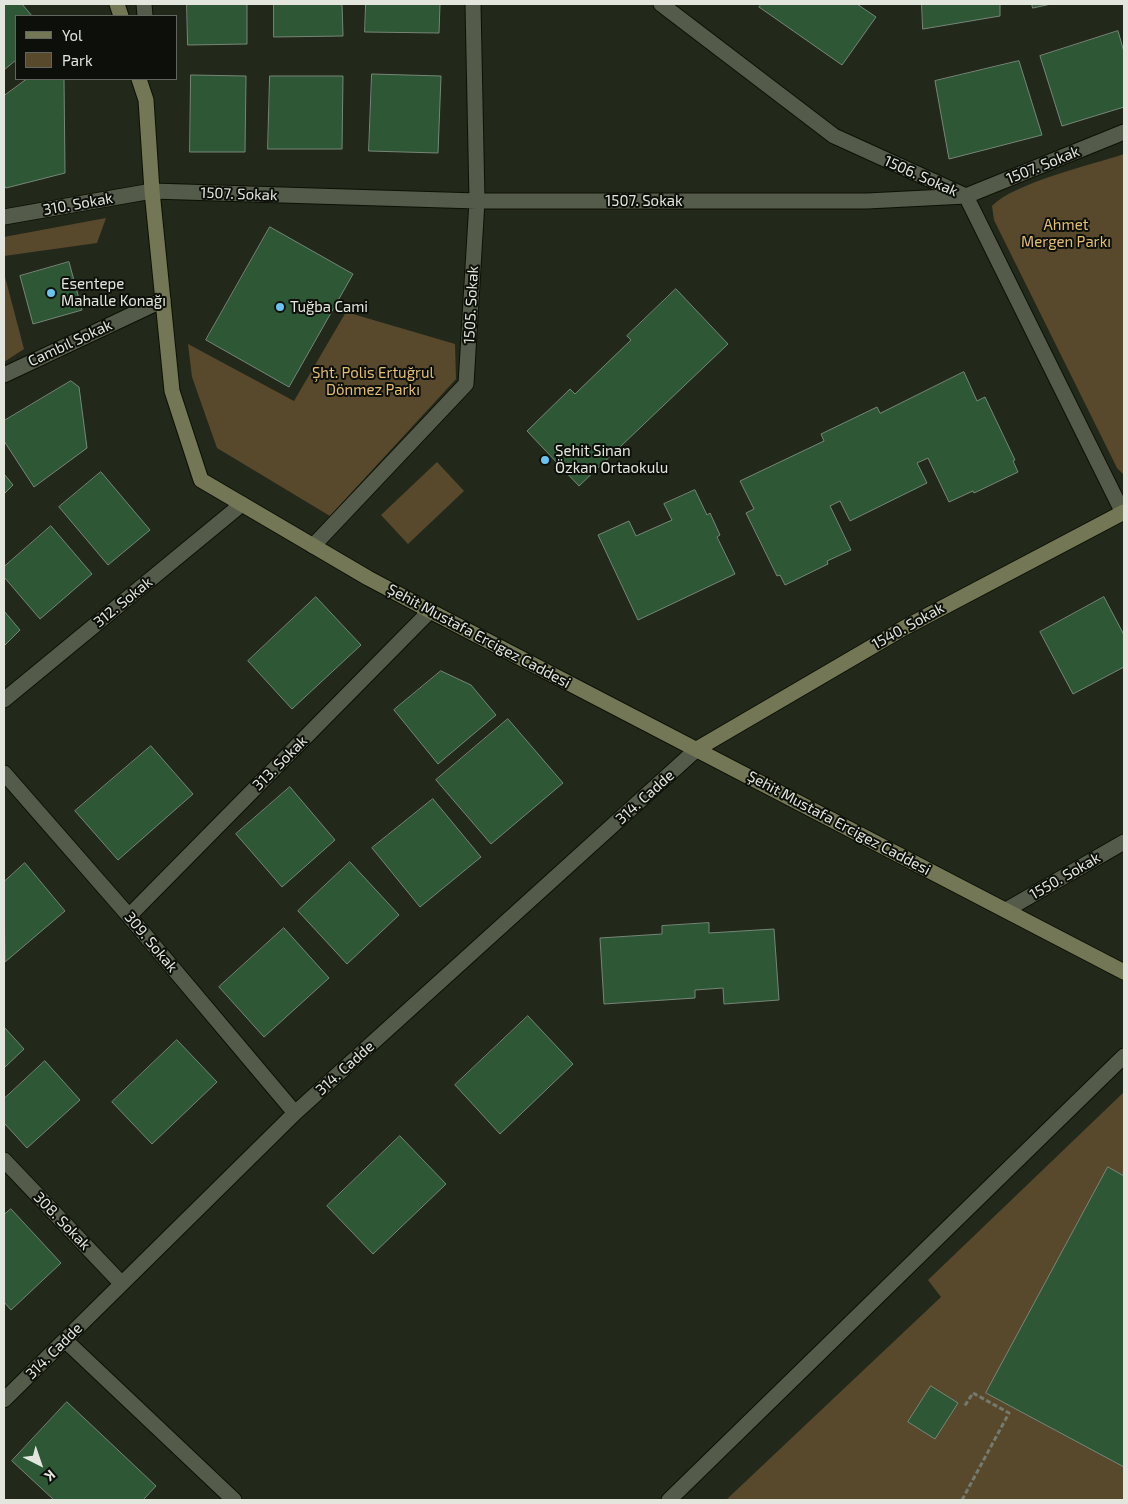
<!DOCTYPE html>
<html>
<head>
<meta charset="utf-8">
<style>
  body { margin:0 }
  #map { position:relative; width:1128px; height:1504px; overflow:hidden; background:#23291a; font-family:"Exo 2",sans-serif }
  canvas { display:block }
  .frame { position:absolute; inset:0; border:5px solid #e2e6dd; pointer-events:none }
  .legend { position:absolute; left:15px; top:15px; width:162px; height:65px; box-sizing:border-box; background:#0d100a; border:1px solid #62665e; margin:0; padding:6px 9px; list-style:none; font-size:15px; color:#e2e6dd }
  .legend li { display:flex; align-items:center; gap:10px; height:25px }
  .legend b { width:25px; border:1px solid #62665e }
  .north { position:absolute; left:15px; top:1439px; width:50px; height:50px; -webkit-text-stroke:4px #0d100a; paint-order:stroke; rotate:139deg; font-size:14px; font-weight:700; line-height:20px; text-align:center; color:#e2e6dd }
  .north::after { content:''; display:block; margin:auto; width:18px; height:22px; background:#e2e6dd; clip-path:polygon(50% 0,100% 100%,50% 72%,0 100%) }
</style>
</head>
<body>
<div id="map">
<canvas width="1128" height="1504"></canvas>
<div class="frame"></div>
<ul class="legend">
<li><b style="height:6px;background:#747755"></b>Yol</li>
<li><b style="height:14px;background:#58492c"></b>Park</li>
</ul>
<div class="north">K</div>
</div>
<script>
const ctx = document.querySelector('canvas').getContext('2d');
ctx.lineJoin = 'round';
function paint(path, color) { ctx.fillStyle = color; ctx.fill(path, 'evenodd'); }
function trace(path, color, width, dash) { ctx.strokeStyle = color; ctx.lineWidth = width; ctx.lineCap = dash ? 'butt' : 'round'; ctx.setLineDash(dash || []); ctx.stroke(path); }
function write(font, color, halo, rows, align = 'center') {
  ctx.font = font + ' "Exo 2",sans-serif'; ctx.lineWidth = 4; ctx.setLineDash([]); ctx.textBaseline = 'middle'; ctx.strokeStyle = halo; ctx.fillStyle = color; for (const [text, x, y, turn = 0] of rows) {
    ctx.save(); ctx.translate(x, y); ctx.rotate((+turn || 0) * Math.PI / 180); ctx.textAlign = isNaN(turn) ? turn : align; if (halo) ctx.strokeText(text, 0, 0); ctx.fillText(text, 0, 0); ctx.restore();
  }
}
paint(new Path2D(`
  M1124 154V475L1117 468 994 220 992 206C1014 183 1091 165 1124 154Z
  M106 218 97 243 4 256V237Z
  M4 273 24 349 4 362Z
  M346 312 455 344 456 379 330 516 217 448 192 377 188 344 294 401Z
  M437 462 464 491 408 544 381 515Z
  M1124 1092V1500H726L941 1297 928 1280Z`), '#58492c');
const building = new Path2D(`
  M4 4H22L32 16H16V60L4 70Z
  M187 4H247V44L188 45Z
  M274 4H342L343 36 274 37Z
  M366 4H440L439 33 365 32Z
  M762 4H857L876 17 842 65 759 7Z
  M922 4H1000V16L923 29Z
  M1032 4H1051L1033 8Z
  M1118 31 1124 52V107L1062 126 1040 56Z
  M1019 61 1042 135 949 159 935 81Z
  M372 74 441 76 438 153 369 151Z
  M191 75 246 76 245 152H190Z
  M270 76H343L342 149H268Z
  M27 79H64L65 173 6 188 4 185V96Z
  M270 227 353 274 289 387 206 340Z
  M69 262 82 310 33 324 20 276Z
  M676 289 728 344 579 486 527 431 570 389 575 394 631 340 627 336Z
  M964 372 977 401 985 397 1015 460 1013 461 1018 472 974 493 973 491 949 502 928 458 917 463 927 483 850 521 840 501 830 506 851 550 827 561 828 564 785 585 780 575 777 576 746 513 754 509 740 481 824 441 821 434 877 407 880 413Z
  M71 381 79 387 87 448 34 487 4 441V421Z
  M101 472 150 530 108 565 59 507Z
  M4 474 13 485 4 494Z
  M695 490 707 515 710 513 720 535 717 537 735 574 638 620 598 535 629 521 636 536 672 520 664 504Z
  M51 526 92 574 40 619 4 577V567Z
  M316 597 361 645 292 709 248 661Z
  M1104 597 1124 635V667L1073 694 1040 632Z
  M4 611 20 630 4 646Z
  M441 671 471 685 496 715 438 764 394 710Z
  M508 719 563 783 491 844 436 780Z
  M151 746 193 794 118 860 75 811Z
  M290 787 335 840 282 887 236 834Z
  M433 799 481 857 420 907 372 848Z
  M350 862 399 915 347 964 298 911Z
  M25 863 65 911 5 962 4 882Z
  M709 923V933L774 929 779 1000 724 1004 723 988 695 990V998L604 1004 600 938 662 934V926Z
  M284 928 329 978 264 1037 219 987Z
  M528 1016 573 1064 500 1134 455 1085Z
  M4 1027 24 1049 4 1068Z
  M177 1040 217 1082 152 1144 112 1102Z
  M45 1061 80 1100 27 1148 4 1123V1099Z
  M400 1136 446 1184 373 1254 327 1206Z
  M1108 1167 1124 1176V1467L986 1393Z
  M11 1209 61 1263 11 1310 4 1302V1215Z
  M931 1386 958 1403 935 1439 908 1422Z
  M67 1402 156 1486 143 1500H54L12 1461Z`);
paint(building, '#2d5735');
trace(building, '#768678', 1);
const street = new Path2D(`
  M144 4 145 16
  M661 4 834 136 966 196 1123 513
  M4 217 152 191 477 201H867L966 196 1124 132
  M4 375 163 300
  M313 546 466 384 477 201 473 4
  M4 700 242 504
  M4 773 129 916 295 1113
  M1006 910 1124 842
  M129 916 430 611
  M4 1160 121 1283
  M66 1341 234 1500
  M4 1400 295 1113 697 749
  M669 1500 1124 1056`);
const secondary = new Path2D(`
  M117 4 121 16
  M139 79 146 100 152 191 172 391 201 480 368 578 430 611 1124 972
  M697 749 904 628 1124 512`);
trace(street, '#0c1105', 17);
trace(secondary, '#0c1105', 17);
trace(new Path2D(`
  M962 1500 1009 1413 973 1393 964 1407`), '#747a6d', 3, [5, 2.5]);
trace(street, '#545b4a', 15);
trace(secondary, '#747755', 15);
for (const [x, y, r, color] of [
  [51,293,5,"#6cc3f2"],
  [280,307,5,"#6cc3f2"],
  [545,460,5,"#6cc3f2"]
]) { const dot = new Path2D(); dot.arc(x, y, r, 0, 2 * Math.PI); ctx.fillStyle = color; ctx.fill(dot); trace(dot, '#0d100a', 2); }
write('15px', '#e2e6dd', '#0d100a', [
  ["1507. Sokak",1043,165,-22],
  ["1506. Sokak",921,176,24],
  ["1507. Sokak",239,194,2],
  ["1507. Sokak",644,201],
  ["310. Sokak",78,204,-10],
  ["1505. Sokak",471,305,-87],
  ["Cambıl Sokak",70,343,-25],
  ["312. Sokak",123,602,-39],
  ["1540. Sokak",908,626,-29],
  ["Şehit Mustafa Ercigez Caddesi",479,636,28],
  ["313. Sokak",280,763,-45],
  ["314. Cadde",645,797,-42],
  ["Şehit Mustafa Ercigez Caddesi",839,823,28],
  ["1550. Sokak",1065,876,-30],
  ["309. Sokak",151,942,50],
  ["314. Cadde",345,1068,-42],
  ["308. Sokak",62,1221,46],
  ["314. Cadde",54,1351,-45]
]);
write('15px', '#e4be73', '#0d100a', [
  ["Ahmet",1066,225],
  ["Mergen Parkı",1066,242],
  ["Şht. Polis Ertuğrul",373,373],
  ["Dönmez Parkı",373,390]
]);
write('15px', '#e2e6dd', '#0d100a', [
  ["Esentepe",61,284],
  ["Mahalle Konağı",61,301],
  ["Tuğba Cami",290,307],
  ["Şehit Sinan",555,451],
  ["Özkan Ortaokulu",555,468]
], 'left');
</script>
</body>
</html>
